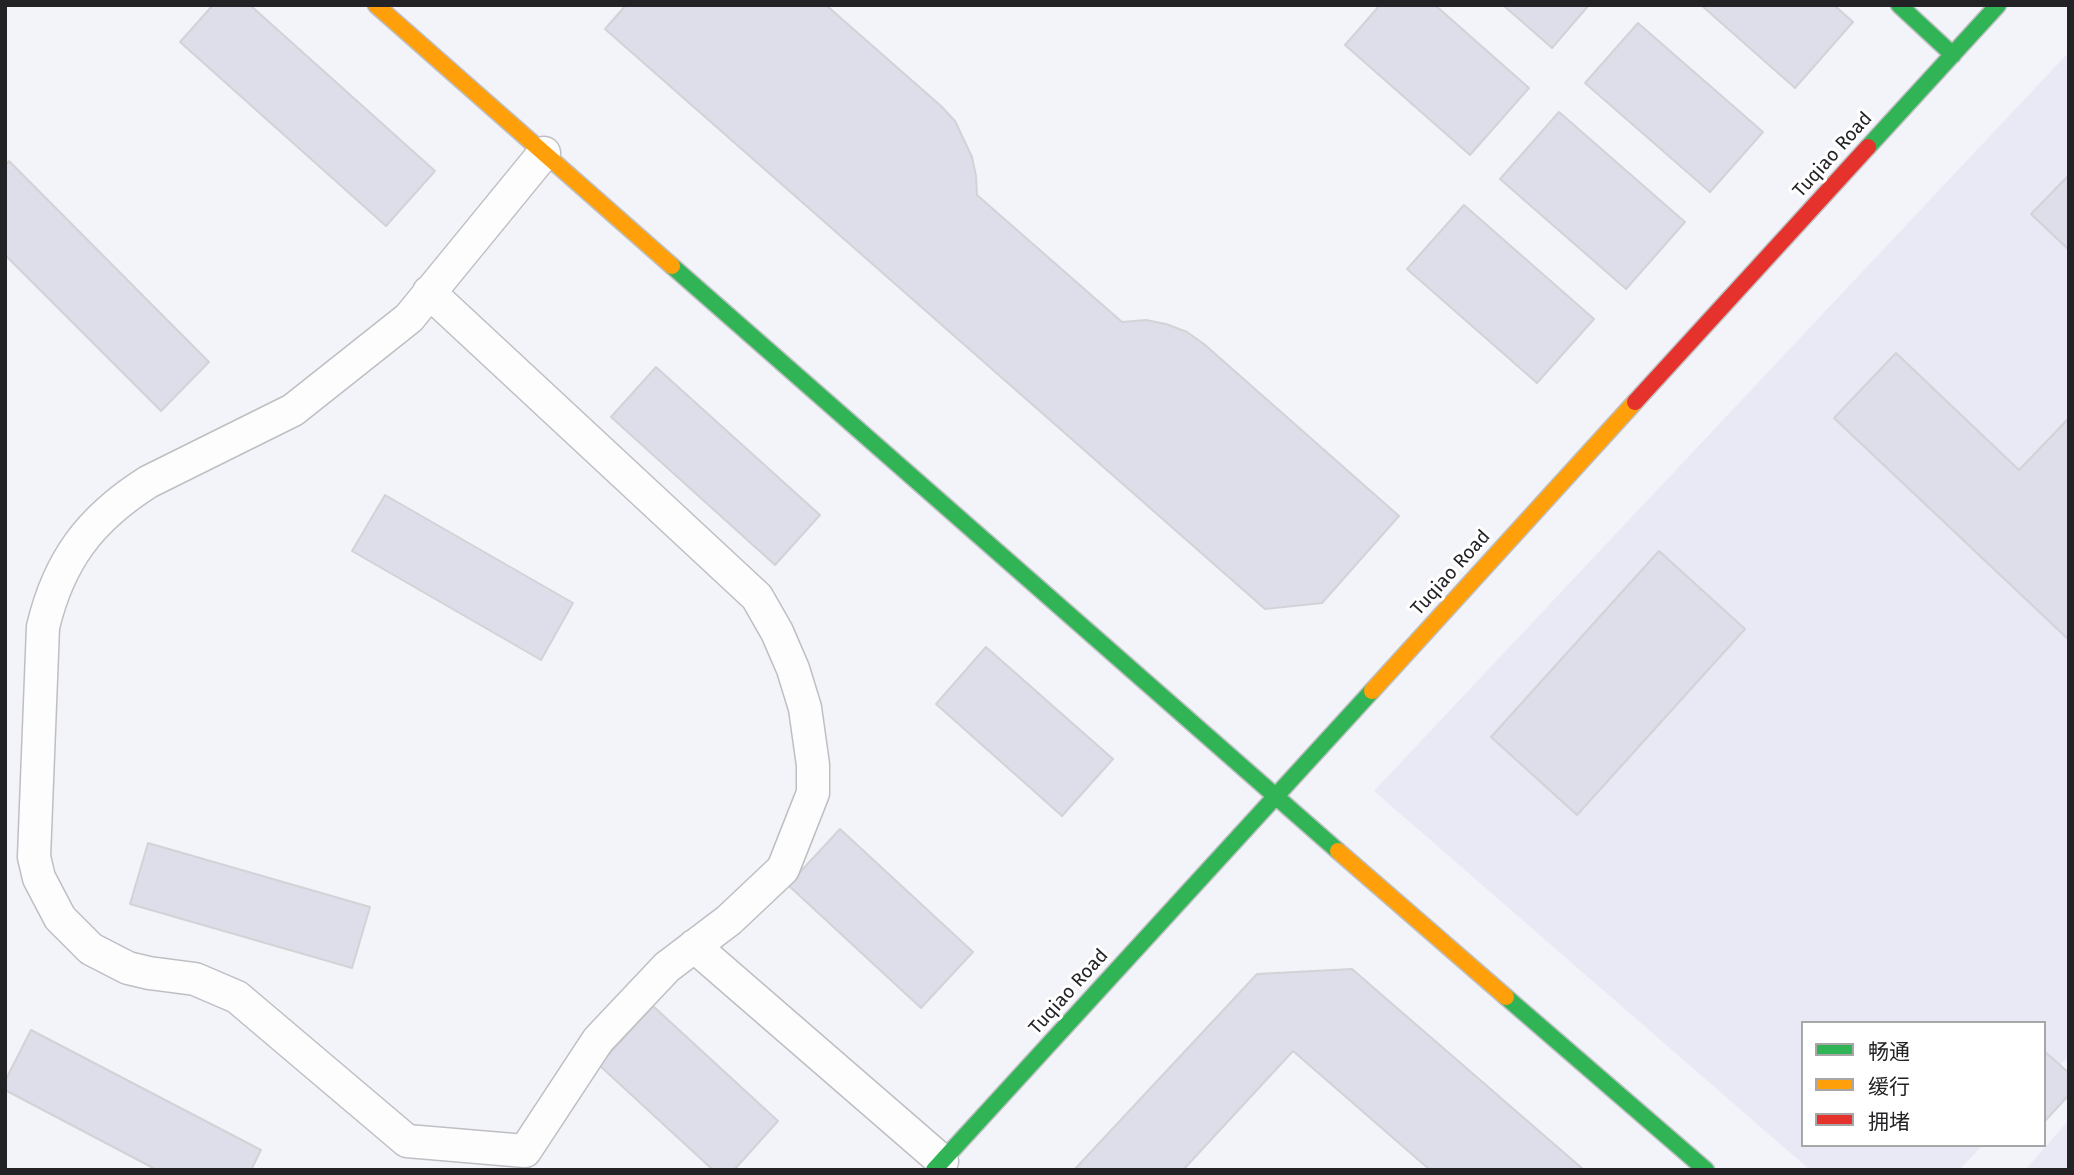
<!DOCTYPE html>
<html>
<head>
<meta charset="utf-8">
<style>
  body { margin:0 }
  #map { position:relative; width:2074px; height:1175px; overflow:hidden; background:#f3f4f9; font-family:"Fira Sans","Noto Sans SC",sans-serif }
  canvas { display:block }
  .frame { position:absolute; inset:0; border:7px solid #232326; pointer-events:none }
  .legend { position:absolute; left:1801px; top:1021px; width:245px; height:126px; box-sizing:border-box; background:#fff; border:2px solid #a7a7a8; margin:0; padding:9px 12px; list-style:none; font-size:21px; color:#232326 }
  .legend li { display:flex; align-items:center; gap:14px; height:35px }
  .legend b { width:35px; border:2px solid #a7a7a8 }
</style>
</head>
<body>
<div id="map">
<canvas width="2074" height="1175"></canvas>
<div class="frame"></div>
<ul class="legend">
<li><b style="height:9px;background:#30b455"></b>畅通</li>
<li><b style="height:9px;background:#ff9f0a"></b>缓行</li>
<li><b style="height:9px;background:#e5322d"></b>拥堵</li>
</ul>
</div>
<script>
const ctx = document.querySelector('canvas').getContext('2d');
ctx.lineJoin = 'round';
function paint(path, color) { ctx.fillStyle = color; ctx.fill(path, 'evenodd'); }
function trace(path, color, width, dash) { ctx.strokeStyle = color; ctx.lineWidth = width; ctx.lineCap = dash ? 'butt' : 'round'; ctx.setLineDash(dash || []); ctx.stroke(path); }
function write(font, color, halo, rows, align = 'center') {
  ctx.font = font + ' "Fira Sans",sans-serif'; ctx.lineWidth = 6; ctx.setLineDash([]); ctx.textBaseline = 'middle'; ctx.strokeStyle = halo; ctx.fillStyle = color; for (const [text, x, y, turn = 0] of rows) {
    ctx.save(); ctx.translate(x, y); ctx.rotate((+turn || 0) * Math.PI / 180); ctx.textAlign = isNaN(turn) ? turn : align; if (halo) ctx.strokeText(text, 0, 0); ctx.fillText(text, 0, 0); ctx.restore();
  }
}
paint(new Path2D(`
  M2069 52V1056L2044 1081V1023H1803V1145H1983L1959 1170H1810L1374 791Z
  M2069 1120V1170H2025Z`), '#e8e9f5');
const building = new Path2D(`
  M213 5H250L435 171 386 226 180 42Z
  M626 5H826L941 106 955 121 972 157 976 176 977 195 1122 322 1146 320 1166 324 1187 332 1204 344 1399 516 1322 603 1265 609 605 29Z
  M1380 5H1435L1529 88 1470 155 1345 45Z
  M1503 5H1589L1552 48Z
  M1701 5H1834L1853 22 1795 88Z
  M1638 23 1763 132 1710 192 1585 83Z
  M1559 112 1685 222 1626 289 1500 179Z
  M9 161 209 362 161 411 5 255V165Z
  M2069 175V250L2031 214Z
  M1464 205 1594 319 1537 383 1407 269Z
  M1896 353 2019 470 2069 418V640L1834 418Z
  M656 367 820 515 775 565 611 417Z
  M385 495 573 603 541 660 352 551Z
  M1659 551 1745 629 1577 815 1491 737Z
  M986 647 1113 759 1062 816 936 704Z
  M840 829 973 952 921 1008 788 885Z
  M148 843 370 907 352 968 130 904Z
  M1352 969 1584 1170H1430L1293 1051 1183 1170H1074L1257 974Z
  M653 1006 778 1121 734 1170H713L599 1065Z
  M31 1030 261 1150 251 1170H157L5 1090V1081Z
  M2044 1051 2069 1073V1095L2044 1122Z`);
paint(building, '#dddeea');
trace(building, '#d2d3d7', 2);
const street = new Path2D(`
  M429 292 757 597 777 632 793 669 805 708 813 765V793L783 869 729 920 667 967 598 1040 525 1151 407 1141 237 997 195 979 149 973 128 968 91 949 60 918 39 878 34 857 43 627C59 560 90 519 148 482L293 410 409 318 544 153
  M694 946 942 1161`);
const fast = new Path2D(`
  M1899 5 1953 55
  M1868 147 1998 5
  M672 266 1338 851
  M1506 997 1706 1170
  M934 1170 1372 691`);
const slow = new Path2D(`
  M376 5 672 266
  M1372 691 1635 402
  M1338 851 1506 997`);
const jam = new Path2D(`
  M1635 402 1868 147`);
trace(street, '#bebfc3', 35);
trace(fast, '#bebfc3', 19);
trace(slow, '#bebfc3', 19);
trace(jam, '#bebfc3', 19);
trace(street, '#fdfdfe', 32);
trace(fast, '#30b455', 16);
trace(slow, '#ff9f0a', 16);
trace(jam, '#e5322d', 16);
write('19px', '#232326', '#fff', [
  ["Tuqiao Road",1833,155,-48],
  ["Tuqiao Road",1451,573,-48],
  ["Tuqiao Road",1069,992,-48]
]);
</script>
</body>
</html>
